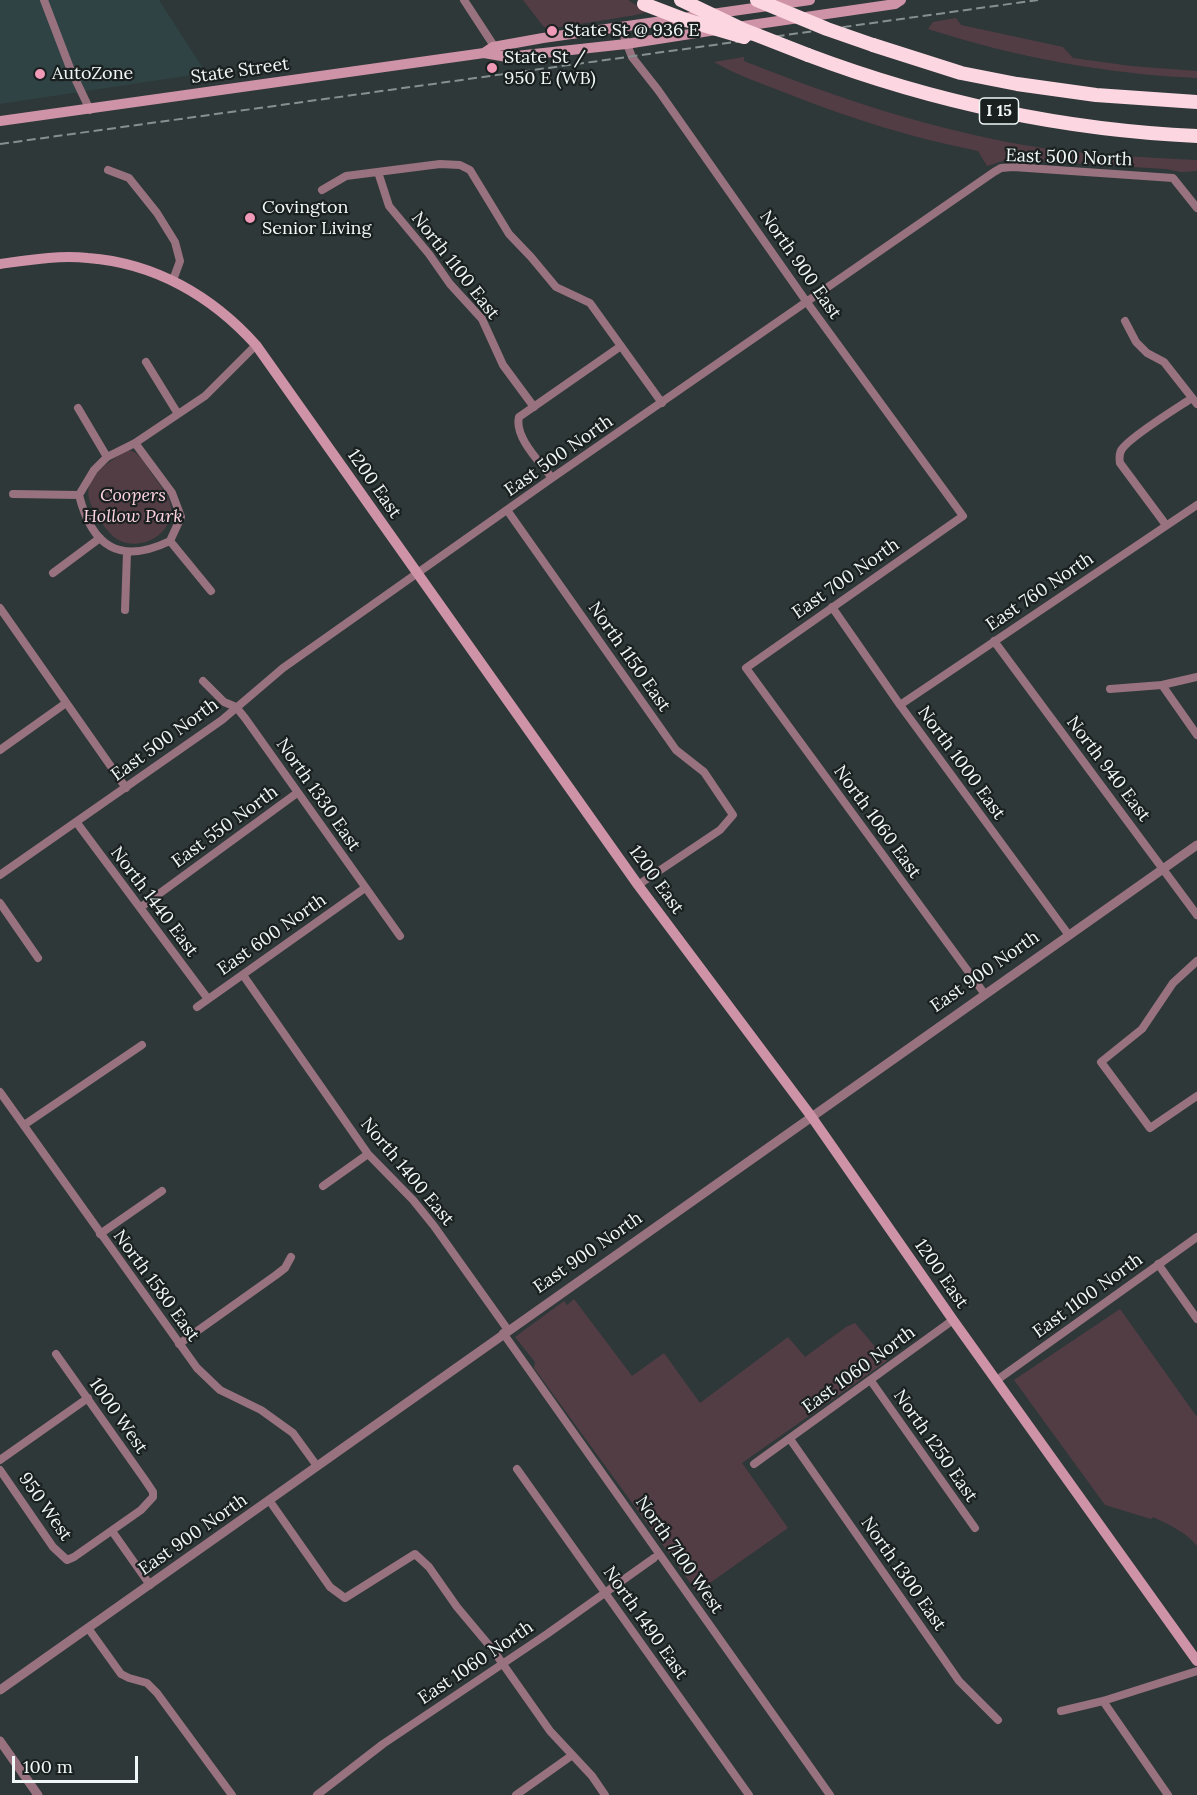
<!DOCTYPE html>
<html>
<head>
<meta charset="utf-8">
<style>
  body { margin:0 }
  #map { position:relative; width:1197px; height:1795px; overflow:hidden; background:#2e3839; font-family:Lora,serif }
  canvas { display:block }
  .scale { position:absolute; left:12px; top:1756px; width:126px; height:27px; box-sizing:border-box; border:3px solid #f0f7f7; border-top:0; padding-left:8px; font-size:18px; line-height:21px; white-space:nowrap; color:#f0f7f7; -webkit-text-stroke:4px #1a1f1f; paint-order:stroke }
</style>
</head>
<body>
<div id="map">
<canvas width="1197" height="1795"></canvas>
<div class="scale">100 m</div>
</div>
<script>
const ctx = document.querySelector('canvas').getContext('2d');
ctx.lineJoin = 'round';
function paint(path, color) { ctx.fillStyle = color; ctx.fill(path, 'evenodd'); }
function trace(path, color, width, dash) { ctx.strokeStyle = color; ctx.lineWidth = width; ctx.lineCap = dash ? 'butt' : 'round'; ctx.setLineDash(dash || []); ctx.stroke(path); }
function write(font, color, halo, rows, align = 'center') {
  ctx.font = font + ' Lora,serif'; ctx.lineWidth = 4.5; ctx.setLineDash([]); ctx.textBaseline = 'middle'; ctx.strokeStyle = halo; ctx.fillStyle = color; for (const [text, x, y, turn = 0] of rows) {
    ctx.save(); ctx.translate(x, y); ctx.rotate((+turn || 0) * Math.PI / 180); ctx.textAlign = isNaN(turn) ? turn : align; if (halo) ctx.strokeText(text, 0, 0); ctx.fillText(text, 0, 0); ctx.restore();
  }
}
paint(new Path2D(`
  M0 0H159L206 73 0 104Z`), '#2f4244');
paint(new Path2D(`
  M523 0H628L647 12 636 15 548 29 543 26Z
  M956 18 961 25 1063 47 1073 58 1131 66 1197 71V78C1106 74 1015 57 928 29L933 22Z
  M744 57V61C835 97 927 128 1024 145 1081 155 1139 157 1197 160V171L1181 172 1165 169 1009 159 987 166 978 151C914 138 851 119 791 95 765 85 739 76 714 62Z
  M128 450C139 452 144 462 150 471 157 482 169 494 171 507 174 539 129 557 109 532 74 490 86 475 128 450Z
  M574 1299 632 1376 664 1353 700 1403 788 1337 805 1357 846 1327 855 1323 887 1361 742 1463 788 1528 697 1592 534 1368 535 1362 515 1337 564 1301 567 1305Z
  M1120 1309 1197 1417V1546C1186 1532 1168 1524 1153 1517L1151 1519 1105 1505 1014 1380Z`), '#533d44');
trace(new Path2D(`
  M44 0 70 68 90 110
  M464 0 496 49
  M620 26 632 57 658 90 806 301 963 516 746 668 984 993
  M108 170 129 178 157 213 175 242 180 261 173 280
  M378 172 389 206 429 254 450 284 482 319 503 365 534 407
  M322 190 346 176 440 164 460 165 470 170 509 234 531 257 556 287 590 303 662 403
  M1125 321 1136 342 1147 353 1164 362 1197 404
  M146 362 178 414
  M78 408 107 457
  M552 478C540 462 514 437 519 417L621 346
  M13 494 79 495
  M79 495C92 547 120 565 170 541L181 517 172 493 135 443
  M79 495 94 470 107 457 135 443 205 396 256 345
  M507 510 676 750 704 772 733 815 720 830 638 885
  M1166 525 1120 463C1119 457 1119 453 1122 449 1131 436 1177 408 1192 398
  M170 541 211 591
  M53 573 100 538
  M832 607 900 705 1068 934
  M0 608 126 788
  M125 610 127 553
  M994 641 1197 915
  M203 681 224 702 236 707 245 718 400 936
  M1162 685 1197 735
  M1110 689 1162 685 1197 677
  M900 705 1197 505
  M0 750 66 703
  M77 823 208 999
  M0 875 222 720 283 668 552 478 994 172 1001 168 1013 167 1173 178 1197 208
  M0 903 38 958
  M141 907 297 793
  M1197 961 1173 983 1142 1029 1101 1062 1150 1128 1197 1096
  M243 975 368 1154 413 1200 434 1226 508 1330
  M197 1007 365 888
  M0 1092 197 1368 220 1390 261 1410 293 1433 317 1466
  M24 1125 142 1045
  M323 1186 368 1154
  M100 1234 162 1191
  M1158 1264 1197 1319
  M503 1333 830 1795
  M179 1344 276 1275 285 1268 291 1257
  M997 1380 1197 1237
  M871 1381 975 1528
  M790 1439 959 1681 998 1720
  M0 1460 88 1398
  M754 1464 953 1320
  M517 1469 749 1795
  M0 1470 53 1547 67 1560 74 1557 141 1510 153 1497V1492L145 1480 56 1354
  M269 1500 330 1587 345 1598 415 1554 429 1567 457 1607 493 1650 550 1731 592 1776 605 1795
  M112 1531 150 1585
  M88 1628 121 1674 129 1678 147 1683 157 1693 232 1795
  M1103 1701 1168 1795
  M1061 1711 1103 1701 1197 1671
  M317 1795 383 1744 547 1634 654 1558
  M516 1795 571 1756`), '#98727e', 8);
trace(new Path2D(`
  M0 1690 1197 845
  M0 1741 38 1795`), '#98727e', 9);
trace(new Path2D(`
  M737 27 895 4 901 0
  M484 53 493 47 543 38 810 0
  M0 121 484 53 507 57 626 44 716 30
  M0 264C29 260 58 255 88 258 155 263 212 296 256 345L638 885 811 1116 953 1320 1197 1661`), '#ce93a6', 10);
trace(new Path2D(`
  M873 45 961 73 1017 84 1096 95 1197 102
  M808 55C933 102 1063 130 1197 136`), '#fcd6e1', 14);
trace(new Path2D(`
  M0 144 1038 0`), '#879090', 2, [9, 4.5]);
trace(new Path2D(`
  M681 0 744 30 808 55
  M757 0 827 29 873 45
  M644 4 686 20 744 37`), '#fcd6e1', 14);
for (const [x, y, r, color] of [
  [552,31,6,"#f09ab7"],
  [492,68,6,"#f09ab7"],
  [40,74,6,"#f09ab7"],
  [250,218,6,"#f09ab7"]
]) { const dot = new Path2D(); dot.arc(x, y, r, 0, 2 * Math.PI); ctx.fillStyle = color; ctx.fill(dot); trace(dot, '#1a1f1f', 2); }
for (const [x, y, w] of [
  [999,111,39]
]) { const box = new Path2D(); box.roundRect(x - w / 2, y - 13, w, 26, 4.5); ctx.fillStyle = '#1a1f1f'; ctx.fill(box); trace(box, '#f0f7f7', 1.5); }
write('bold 16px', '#f0f7f7', null, [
  ["I 15",999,111]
]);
write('18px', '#f0f7f7', '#1a1f1f', [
  ["State St @ 936 E",564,31],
  ["State St /",504,58],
  ["950 E (WB)",504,79],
  ["AutoZone",52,74],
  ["Covington",262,208],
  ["Senior Living",262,229]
], 'left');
write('18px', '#f0f7f7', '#1a1f1f', [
  ["State Street",240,71,-8],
  ["East 500 North",1069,158,2],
  ["North 900 East",800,265,55],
  ["North 1100 East",455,266,52],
  ["East 500 North",559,456,-35],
  ["1200 East",374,484,55],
  ["East 700 North",846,579,-35],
  ["East 760 North",1040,592,-34],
  ["North 1150 East",629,657,55],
  ["East 500 North",165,740,-36],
  ["North 1000 East",961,763,54],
  ["North 940 East",1108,769,53],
  ["North 1330 East",318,795,55],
  ["North 1060 East",877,822,54],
  ["East 550 North",225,827,-36],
  ["1200 East",656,880,54],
  ["North 1440 East",154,902,53],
  ["East 600 North",272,935,-35],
  ["East 900 North",985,972,-35],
  ["North 1400 East",407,1172,50],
  ["East 900 North",588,1253,-35],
  ["1200 East",941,1274,55],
  ["North 1580 East",156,1286,54],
  ["East 1100 North",1088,1296,-36],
  ["East 1060 North",859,1370,-36],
  ["1000 West",118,1416,55],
  ["North 1250 East",935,1446,55],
  ["950 West",45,1507,55],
  ["East 900 North",193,1535,-35],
  ["North 7100 West",679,1555,55],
  ["North 1300 East",903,1574,55],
  ["North 1490 East",645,1623,55],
  ["East 1060 North",476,1663,-34]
]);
write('italic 18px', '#fcd3df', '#1a1f1f', [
  ["Coopers",133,496],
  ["Hollow Park",133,517]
]);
</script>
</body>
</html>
